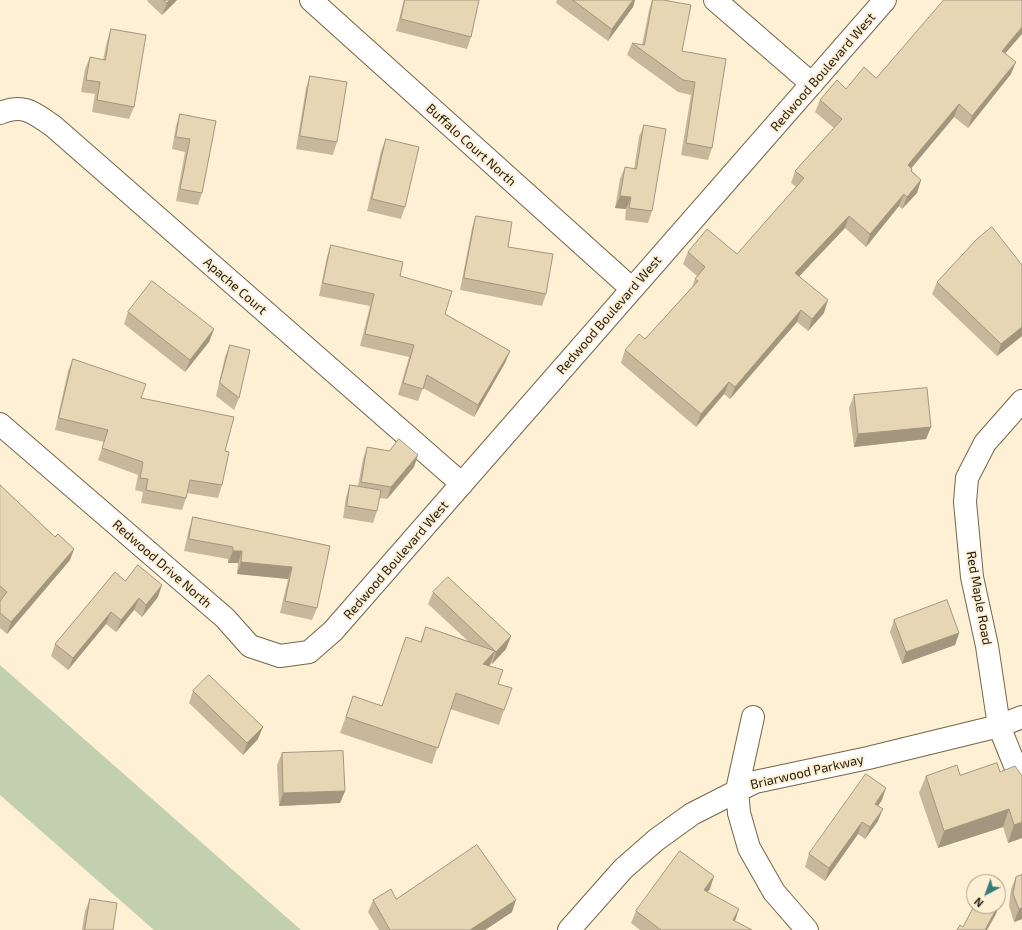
<!DOCTYPE html>
<html>
<head>
<meta charset="utf-8">
<style>
  body { margin:0 }
  #map { position:relative; width:1022px; height:930px; overflow:hidden; background:#fef0d5; font-family:"Exo 2",sans-serif }
  canvas { display:block }
  .north { position:absolute; left:966px; top:874px; width:40px; height:40px; box-sizing:border-box; background:#fef0d5; border:1px solid #a59a85; border-radius:50%; rotate:221deg; font-size:11px; font-weight:700; line-height:16px; text-align:center; color:#1f190d }
  .north::after { content:''; display:block; margin:auto; width:14px; height:18px; background:#357d78; clip-path:polygon(50% 0,100% 100%,50% 72%,0 100%) }
</style>
</head>
<body>
<div id="map">
<canvas width="1022" height="930"></canvas>
<div class="north">N</div>
</div>
<script>
const ctx = document.querySelector('canvas').getContext('2d');
ctx.lineJoin = 'round';
function paint(path, color) { ctx.fillStyle = color; ctx.fill(path, 'evenodd'); }
function trace(path, color, width, dash) { ctx.strokeStyle = color; ctx.lineWidth = width; ctx.lineCap = dash ? 'butt' : 'round'; ctx.setLineDash(dash || []); ctx.stroke(path); }
function write(font, color, halo, rows, align = 'center') {
  ctx.font = font + ' "Exo 2",sans-serif'; ctx.lineWidth = 4; ctx.setLineDash([]); ctx.textBaseline = 'middle'; ctx.strokeStyle = halo; ctx.fillStyle = color; for (const [text, x, y, turn = 0] of rows) {
    ctx.save(); ctx.translate(x, y); ctx.rotate((+turn || 0) * Math.PI / 180); ctx.textAlign = isNaN(turn) ? turn : align; if (halo) ctx.strokeText(text, 0, 0); ctx.fillText(text, 0, 0); ctx.restore();
  }
}
paint(new Path2D(`
  M0 665 301 930H154L0 795Z`), '#c3d0af');
const street = new Path2D(`
  M311 0 632 289
  M715 0 812 84
  M0 113C24 103 34 113 53 126L462 484
  M1022 401 985 443 967 478 965 502 972 577 987 646 999 726 1022 783
  M0 424 225 618 250 646 280 656 309 652 333 631 885 0
  M753 717 737 790 739 813 749 848 774 892 807 930
  M569 930 623 869 656 840 692 814 755 782 868 758 999 726 1022 717`);
trace(street, '#746546', 24);
trace(street, '#fff', 22);
paint(new Path2D(`
  M148 0H177L162 15 147 1Z
  M404 0H479L471 37 467 49 396 31Z
  M557 0H635L633 7 608 41 556 3Z
  M652 0H663L682 51 726 59 712 148 708 160 681 155 691 95 678 92 627 55 632 43 642 45 649 10Z
  M111 29 134 107 129 119 92 112 95 94 81 92 85 69 90 57 103 60 107 41Z
  M1005 54 1011 74 968 128 954 117 911 168 912 171 921 180 917 193 902 209 899 206 866 247 845 228 799 276 824 313 808 331 797 322 730 399 724 394 696 427 621 363 625 350 645 339 692 287 695 279 697 276 683 264 688 252 737 254 796 187 791 183 795 171 834 128 815 112 820 100 846 89 876 78Z
  M310 76 337 142 333 155 296 149 306 88Z
  M180 114 216 121 202 193 198 205 176 201 185 152 172 149 176 126Z
  M644 125 652 211 648 223 625 220 626 209 615 208 620 179 625 167 634 169 639 137Z
  M386 139 405 207 401 219 367 211 381 151Z
  M476 216 508 247 546 294 542 306 460 290 472 228Z
  M331 245 400 276 445 314 510 351 505 363 474 417 423 388 418 401 398 395 409 357 360 346 370 306 319 296 327 257Z
  M1022 265V336L997 356 932 294 937 282Z
  M128 312 214 329 209 342 185 372 124 324Z
  M230 345 239 398 234 410 216 396 225 357Z
  M73 359 141 398 225 451 222 485 218 498 187 493 186 498 182 510 141 503 143 492 135 490 138 475 98 460 104 442 55 430 68 371Z
  M854 395 931 427 926 439 854 447 849 408Z
  M367 447 414 467 387 499 379 498 377 511 373 523 343 518 346 497 350 485 358 486 363 459Z
  M0 485 55 537 74 549 70 560 7 634 0 628Z
  M193 517 330 546 317 608 312 620 280 613 288 579 237 574 238 563H228V559L184 551 189 529Z
  M125 581 158 597 142 617 134 610 116 632 106 624 68 670 51 656 55 644Z
  M433 592 511 636 506 649 492 664 491 663 490 666 498 684 504 710 499 725 450 709 432 764 340 733 353 696 382 706 406 637 420 642 426 627 468 641 428 604Z
  M894 620 959 633 955 645 902 664 890 632Z
  M193 691 258 739 243 755 189 703Z
  M282 753 345 791 340 803 279 806 277 765Z
  M997 763 1022 838 1008 843 1003 827 938 848 919 793 926 776 960 775Z
  M882 800 878 806V821L865 839 858 834 825 881 805 867 809 854Z
  M1022 875V919L1014 922 1009 906 1011 889 1016 877Z
  M710 889 707 892 735 921 752 930H640L631 923 636 911Z
  M90 899 113 930H82L85 911Z
  M396 899 512 912 485 930H379L368 912 373 900Z`), '#c7b89b');
paint(new Path2D(`
  M170 0H177L162 15 167 3Z
  M633 0H635L633 7 608 41 612 29Z
  M1022 27V34L997 63 1002 51Z
  M1016 62 1011 74 968 128 972 116Z
  M959 104 954 117 904 177 908 165Z
  M921 180 917 193 902 209 907 197Z
  M904 194 899 206 866 247 870 234Z
  M620 196 631 197 626 209 615 208Z
  M849 216 845 228 791 285 795 273Z
  M828 300 824 313 808 331 812 319Z
  M801 310 797 322 730 399 735 387Z
  M1022 327V336L997 356 1001 344Z
  M214 329 209 342 185 372 190 360Z
  M510 351 505 363 474 417 478 405Z
  M729 382 724 394 696 427 701 414Z
  M931 427 926 439 854 447 858 434Z
  M418 455 414 467 387 499 391 487Z
  M74 549 70 560 7 634 11 622Z
  M233 551H242L238 563H228Z
  M241 562 292 567 288 579 237 574Z
  M162 585 158 597 142 617 146 605Z
  M139 598 134 610 116 632 121 620Z
  M111 612 106 624 68 670 73 658Z
  M959 633 955 645 902 664 906 652Z
  M511 636 506 649 492 664 496 652Z
  M495 651 489 667 483 664Z
  M263 727 258 739 243 755 247 743Z
  M886 788 882 800 871 816 875 804Z
  M345 791 340 803 279 806 283 793Z
  M883 809 878 821 865 839 870 827Z
  M1009 809 1003 827 938 848 944 831Z
  M862 822 858 834 825 881 829 868Z
  M1022 822V838L1008 843 1014 825Z
  M714 876 710 889 700 902 704 890Z
  M516 900 512 912 485 930H470Z
  M1000 902 996 914 987 930H985Z
  M1022 908V919L1014 922 1019 909Z
  M739 909 735 921 733 920Z`), '#a2967e');
const building = new Path2D(`
  M164 0H170L167 3Z
  M405 0H479L471 37 401 19Z
  M573 0H633L612 29Z
  M653 0H663L691 5 682 51 726 59 712 148 686 143 695 82 683 80 632 43 644 45Z
  M944 0H1022V27L1002 51 1016 62 972 116 959 104 908 165 912 169 911 171 921 180 907 197 904 194 870 234 849 216 795 273 828 300 812 319 801 310 735 387 729 382 701 414 625 350 639 334 645 339 698 281 695 279 705 267 688 252 707 229 737 254 804 178 795 171 842 119 820 100 837 80 846 89 864 67 876 78Z
  M111 29 146 35 134 107 97 100 100 82 86 80 90 57 105 60Z
  M310 76 347 82 337 142 300 136Z
  M180 114 216 121 202 193 180 189 190 139 176 137Z
  M644 125 666 129 652 211 629 208 631 197 620 196 625 167 636 169Z
  M386 139 419 147 405 207 372 199Z
  M476 216 512 222 508 247 553 254 546 294 464 278Z
  M992 227 1022 265V327L1001 344 937 282 977 239Z
  M331 245 403 262 400 276 452 291 445 314 510 351 478 405 427 375 423 389 403 383 414 345 365 334 374 294 323 283Z
  M152 281 214 329 190 360 128 312Z
  M230 345 250 350 239 398 220 383Z
  M73 359 146 384 141 398 234 417 225 451 229 452 222 485 190 480 186 498 146 490 148 479 140 478 143 462 102 448 108 430 59 418Z
  M927 388 931 427 858 434 854 395Z
  M399 439 418 455 391 487 361 482 367 447 389 451Z
  M0 485 55 537 58 534 74 549 11 622 0 613V601L7 592 0 586Z
  M350 485 381 490 377 511 347 506Z
  M193 517 330 546 317 608 285 601 292 567 241 562 242 551H233V547L189 539Z
  M138 565 162 585 146 605 139 598 121 620 111 612 73 658 55 644 115 572 125 581Z
  M448 577 511 636 496 652 433 592Z
  M947 600 959 633 906 652 894 620Z
  M426 627 495 651 483 664 503 670 498 684 512 688 504 710 456 693 438 748 346 717 353 696 382 706 406 637 421 642Z
  M209 675 263 727 247 743 193 691Z
  M343 751 345 791 283 793 282 753Z
  M997 763 1000 772 1015 766 1022 776V822L1014 825 1009 809 944 831 926 776 957 765 960 775Z
  M866 774 886 788 875 804 883 809 870 827 862 822 829 868 809 854Z
  M477 845 516 900 470 930H390L373 900 391 889 396 899Z
  M680 851 714 876 704 890 739 909 733 920 752 930H661L636 911Z
  M1022 875V908L1019 909 1013 894 1016 877Z
  M90 899 117 903 113 930H85Z
  M998 901 1000 902 985 930H957L960 925 963 927 974 906H998Z`);
paint(building, '#e7d6b4');
trace(building, '#a2967e', 1);
write('13px', '#1f190d', '#fef0d5', [
  ["Redwood Boulevard West",823,72,-49],
  ["Buffalo Court North",471,145,42],
  ["Apache Court",235,286,41],
  ["Redwood Boulevard West",609,315,-49],
  ["Redwood Boulevard West",396,560,-49],
  ["Redwood Drive North",162,564,41],
  ["Red Maple Road",979,598,80],
  ["Briarwood Parkway",807,772,-13]
]);
</script>
</body>
</html>
